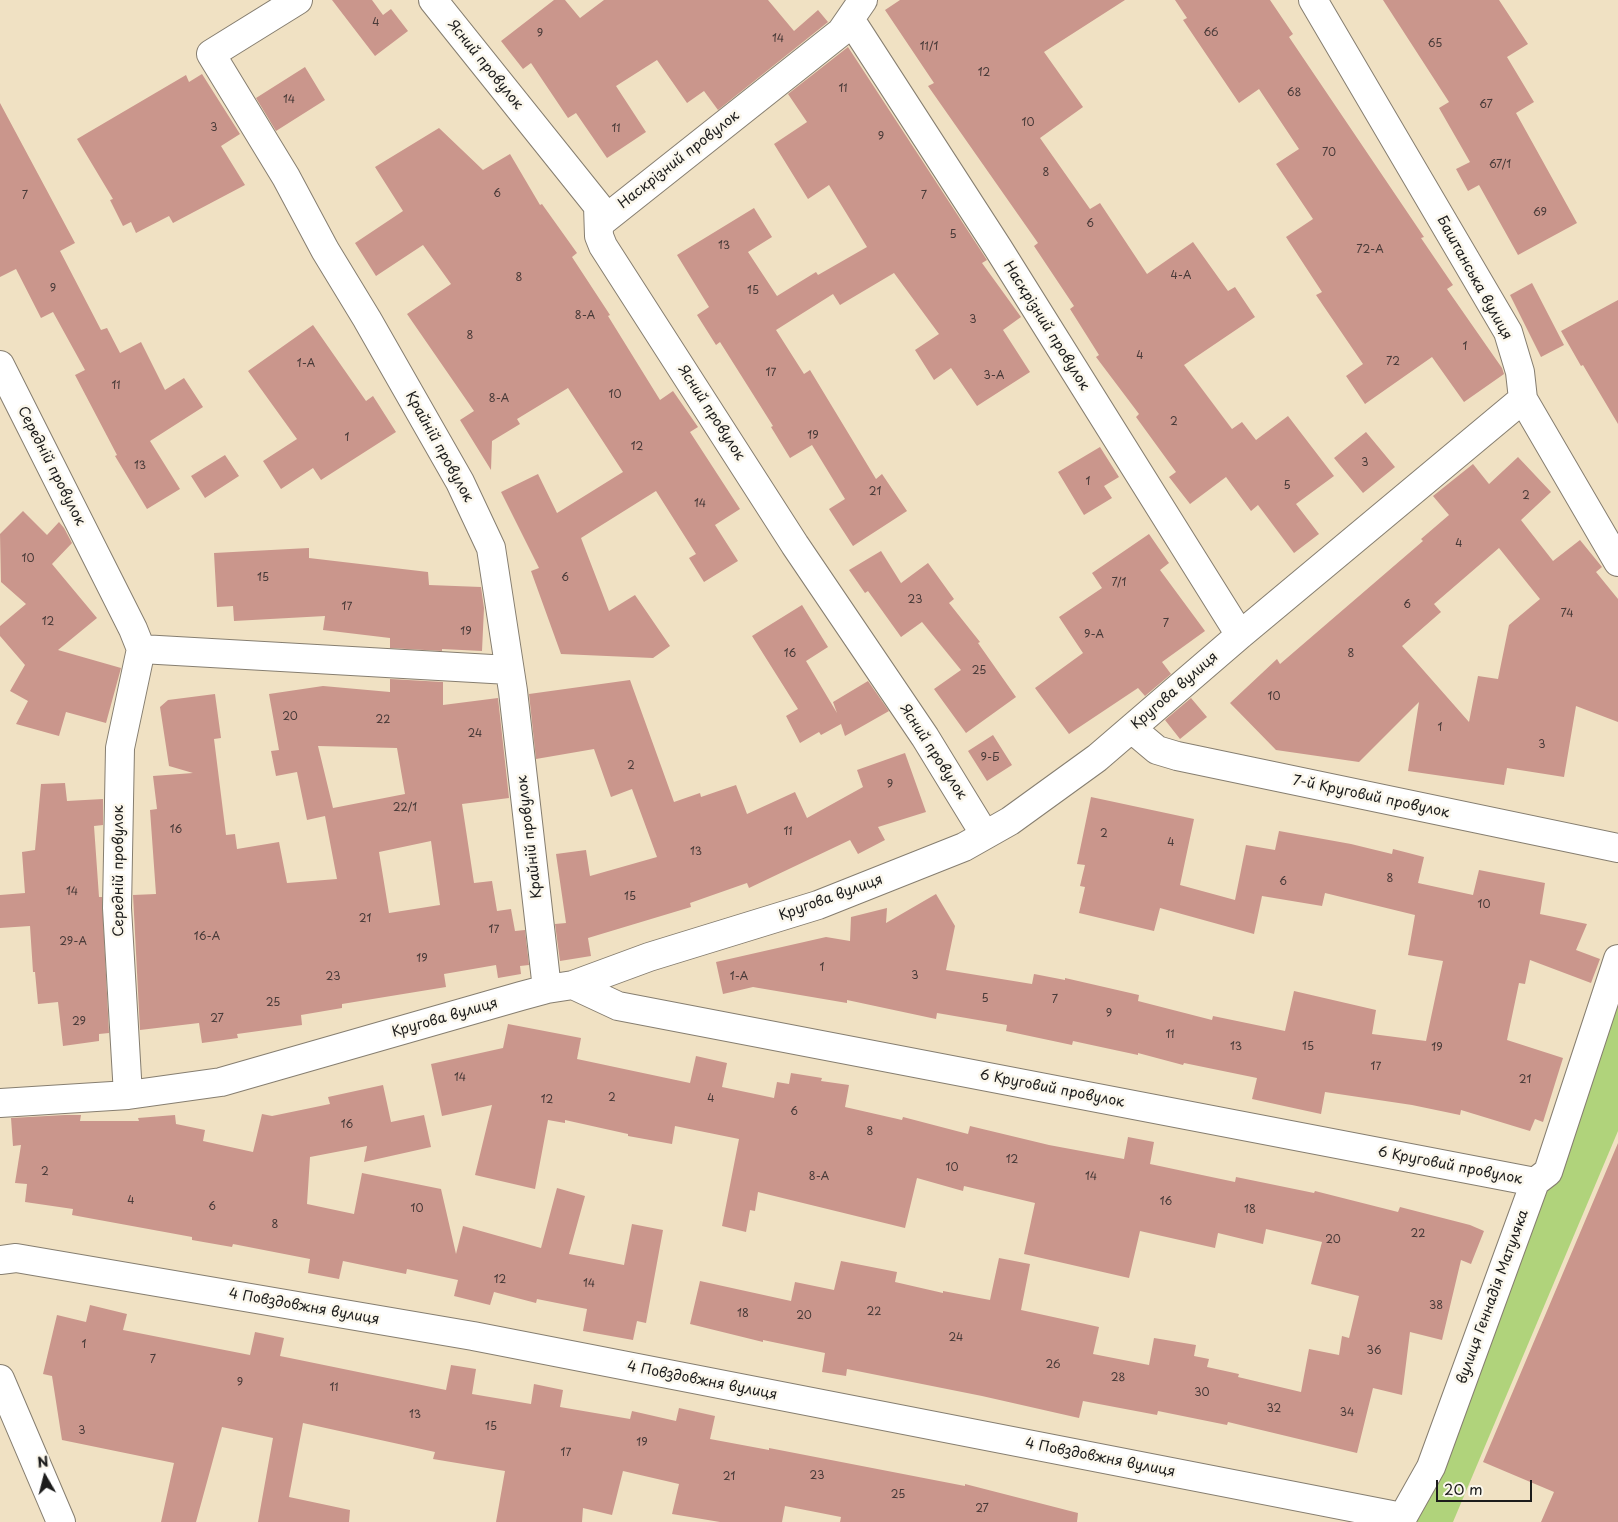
<!DOCTYPE html>
<html>
<head>
<meta charset="utf-8">
<style>
  body { margin:0 }
  #map { position:relative; width:1618px; height:1522px; overflow:hidden; background:#f0e1c3; font-family:"Playpen Sans",sans-serif }
  canvas { display:block }
  .north { position:absolute; left:20px; top:1452px; width:50px; height:50px; -webkit-text-stroke:4px #fbf7ec; paint-order:stroke; rotate:352deg; font-size:14px; font-weight:700; line-height:20px; text-align:center; color:#1c1c1c }
  .north::after { content:''; display:block; margin:auto; width:18px; height:22px; background:#1c1c1c; clip-path:polygon(50% 0,100% 100%,50% 72%,0 100%) }
  .scale { position:absolute; left:1436px; top:1480px; width:96px; height:22px; box-sizing:border-box; border:2px solid #1c1c1c; border-top:0; padding-left:6px; font-size:15px; line-height:18px; white-space:nowrap; color:#1c1c1c; -webkit-text-stroke:4px #fbf7ec; paint-order:stroke }
</style>
</head>
<body>
<div id="map">
<canvas width="1618" height="1522"></canvas>
<div class="north">N</div>
<div class="scale">20 m</div>
</div>
<script>
const ctx = document.querySelector('canvas').getContext('2d');
ctx.lineJoin = 'round';
function paint(path, color) { ctx.fillStyle = color; ctx.fill(path, 'evenodd'); }
function trace(path, color, width, dash) { ctx.strokeStyle = color; ctx.lineWidth = width; ctx.lineCap = dash ? 'butt' : 'round'; ctx.setLineDash(dash || []); ctx.stroke(path); }
function write(font, color, halo, rows, align = 'center') {
  ctx.font = font + ' "Playpen Sans",sans-serif'; ctx.lineWidth = 5; ctx.setLineDash([]); ctx.textBaseline = 'middle'; ctx.strokeStyle = halo; ctx.fillStyle = color; for (const [text, x, y, turn = 0] of rows) {
    ctx.save(); ctx.translate(x, y); ctx.rotate((+turn || 0) * Math.PI / 180); ctx.textAlign = isNaN(turn) ? turn : align; if (halo) ctx.strokeText(text, 0, 0); ctx.fillText(text, 0, 0); ctx.restore();
  }
}
paint(new Path2D(`
  M1618 987V1131L1453 1522H1415Z`), '#b0d37b');
paint(new Path2D(`
  M332 0H372L383 15 391 9 408 31 375 56Z
  M554 0H565L580 18 604 0H768L794 31 818 10 828 22 718 110 704 91 687 103 657 60 616 86 646 132 607 158 576 113 568 118 531 63 523 69 501 41Z
  M900 0H1125L1044 52 1083 107 1040 138 1090 209 1100 203 1147 274 1193 242 1228 291 1235 287 1255 317 1184 365 1232 429 1242 422 1256 440 1288 416 1334 476 1296 504 1319 534 1294 553 1258 505 1251 511 1226 477 1190 504 1169 477 1176 472 1136 417 1139 414 1096 357 1099 355 1070 309 1074 306 1034 246 1038 243 928 86 934 83 885 10Z
  M1175 0H1270L1293 34 1289 37 1424 237 1421 238 1453 285 1447 289 1502 368 1504 374 1464 402 1432 357 1365 404 1346 376 1363 364 1316 295 1322 292 1286 237 1313 219 1276 164 1299 149 1259 89 1239 103 1183 20 1187 18Z
  M1383 0H1499L1528 44 1507 57 1534 102 1516 113 1577 223 1518 255 1479 185 1468 191 1456 169 1470 162 1439 108 1449 102Z
  M848 47 987 260 982 263 1021 317 1003 330 1030 372 977 406 951 368 934 380 915 350 939 334 894 273 840 305 833 294 776 330 804 374 810 370 876 479 882 474 907 511 853 546 829 509 845 499 812 445 790 458 771 427 773 426 720 342 716 345 697 315 709 307 677 255 754 208 772 237 748 252 777 296 816 272 818 275 867 247 829 185 808 199 774 144 807 122 788 94Z
  M305 67 325 100 276 131 256 98Z
  M202 74 240 134 221 146 245 185 173 223 169 216 136 233 131 222 123 226 110 200 113 199 77 139 186 75 189 82Z
  M0 103 75 243 60 251 101 330 107 328 120 353 141 342 165 390 184 378 203 407 150 441 180 489 147 509 115 456 117 455 75 375 85 370 53 312 41 318 16 269 0 277Z
  M439 128 483 170 510 154 540 205 542 204 577 253 572 257 610 315 608 316 660 400 673 391 698 427 690 432 740 509 715 525 738 561 704 582 689 558 696 554 656 491 581 538 609 611 635 595 670 646 653 658 561 654 531 571 539 568 501 492 538 474 557 513 623 472 568 388 517 419 520 424 492 441 491 470 460 420 474 411 407 314 451 284 423 245 376 276 355 243 403 211 375 167Z
  M1532 283 1564 345 1541 357 1510 295Z
  M1618 300V424L1583 365 1581 366 1561 331Z
  M313 325 366 401 373 396 396 432 321 480 313 468 281 489 263 461 297 439 248 371Z
  M1366 432 1395 467 1363 493 1334 458Z
  M1100 447 1119 477 1104 486 1112 498 1084 515 1058 472Z
  M225 455 239 476 205 498 191 476Z
  M1518 457 1551 492 1521 520 1553 561 1580 540 1602 567 1596 572 1618 599V722L1576 706 1564 777 1507 768 1504 785 1408 771 1419 702 1359 762 1276 750 1230 703 1277 659 1280 664 1423 541 1421 539 1449 515 1433 496 1473 464 1489 484ZM1499 548 1540 599 1509 625 1498 679 1478 676 1469 722 1402 646 1441 612 1434 604Z
  M23 511 47 535 59 522 64 528 72 543 52 564 97 618 58 650 121 668 106 723 66 712 59 736 16 724 28 701 10 691 25 665 0 636V626L26 604 1 582 0 534Z
  M1149 534 1169 563 1160 570 1205 631 1162 662 1171 674 1145 696 1138 688 1069 734 1035 688 1083 653 1059 617 1102 588 1092 573Z
  M309 548V558L428 572 429 585 481 587 484 608 482 651 442 649V651L390 648V638L323 630 325 616 234 621 233 606 217 607 214 553Z
  M881 551 901 583 928 563 954 599 949 603 980 642 978 643 1016 697 966 733 934 689 961 670 922 622 901 637 868 591 865 593 849 570Z
  M802 605 828 647 806 661 837 713 833 702 868 681 889 711 845 736 841 724 821 735 819 732 800 743 786 716 798 709 752 636Z
  M390 679 443 682V705L498 698 509 798 462 804 474 883 492 881 497 911 511 909 515 931 525 930 529 965 520 966 521 974 498 978 496 965 444 974 446 987 342 1004V1008L301 1015 302 1025 237 1034 238 1038 202 1043 199 1023 140 1030 133 895 156 894 150 810 157 809 153 776 193 773 169 766 160 707 168 700 215 694 221 738 214 739 226 835 235 834 237 849 279 842 287 883 337 879 325 816 307 820 297 772 276 776 271 751 279 750 269 694 323 686 390 692ZM318 746 397 748 405 794 333 808ZM431 841 440 905 389 913 379 852Z
  M630 680 674 802 700 793 701 797 736 785 747 814 795 792 807 818 863 787 857 770 905 753 926 812 878 827 885 840 858 854 850 840 749 888 747 883 690 903 691 907 588 938 591 956 560 961 555 924 566 923 556 854 586 850 590 876 657 857 632 789 611 797 594 749 536 759 529 694Z
  M1191 698 1207 717 1180 739 1165 720Z
  M993 735 1012 765 987 781 968 751Z
  M65 783 67 801 103 799V825L94 826 99 897H102L109 1033 99 1034V1041L63 1046 58 1002 38 1004 35 972H33L30 926 0 928V895L25 893 22 852 35 850 41 784Z
  M1091 797 1194 819 1180 885 1235 900 1246 845 1275 850 1279 831 1351 844 1392 854 1393 849 1424 857 1418 883 1473 895 1479 870 1545 883 1540 914 1587 924 1576 950 1600 959 1591 983 1530 960 1525 984 1519 983 1507 1040 1563 1058 1543 1122 1535 1119 1530 1131 1461 1110 1460 1115 1412 1105 1325 1092 1321 1114 1252 1099 1257 1078 1184 1063 1183 1065 1138 1053V1055L1073 1041 1072 1045 1006 1031 1007 1025 937 1013 936 1019 847 1000V1003L753 987 723 994 716 962 826 937 850 941 851 917 887 908 886 923 936 894 955 926 946 970 1032 984 1034 974 1065 980V978L1139 995 1138 1001 1212 1020 1213 1016 1285 1031 1294 991 1376 1010 1372 1034 1426 1041 1443 961 1408 955 1415 915 1325 893 1322 906 1262 896 1254 934 1160 908 1154 931 1079 913 1085 887 1080 886 1085 865 1077 864Z
  M508 1024 581 1038 577 1059 690 1083 696 1056 727 1063 722 1087 774 1098 777 1082 789 1084 791 1073 822 1078 821 1081 849 1085 845 1107 902 1120 903 1117 968 1134 970 1126 1049 1145 1124 1159 1128 1137 1154 1142 1150 1164 1235 1182 1236 1177 1314 1193 1315 1191 1398 1212 1400 1207 1470 1225 1484 1231 1471 1264 1461 1260 1442 1340 1410 1332 1402 1395 1373 1388 1357 1453 1228 1422 1227 1425 1158 1411 1157 1415 1083 1401 1079 1418 982 1396 847 1369 846 1376 822 1372 825 1353 763 1340V1342L690 1324 700 1281 791 1301 795 1282 834 1290 841 1261 897 1272 895 1282 943 1293V1291L990 1300 999 1258 1030 1264 1021 1310 1099 1327 1093 1354 1149 1365 1154 1338 1196 1345 1194 1356 1209 1359 1207 1367 1239 1374 1238 1377 1301 1392 1309 1349 1339 1355 1342 1336 1349 1338 1359 1296 1311 1284 1322 1242 1266 1229 1263 1244 1218 1233 1215 1248 1140 1231 1129 1278 1024 1254 1035 1203 964 1186 963 1191 917 1178 905 1228 758 1192 755 1211 750 1210 746 1232 722 1226 739 1139 675 1126 672 1144 628 1136V1134L565 1120V1123L548 1120 535 1189 475 1175 492 1105 442 1116 431 1064 503 1048Z
  M383 1085 391 1122 424 1115 431 1147 364 1162 367 1146 310 1157 307 1204 354 1214 362 1173 441 1189 456 1254 463 1226 541 1248 557 1188 585 1196 569 1254 624 1265 632 1224 663 1230 646 1323 637 1321 633 1340 583 1331 587 1309 537 1299 536 1303 494 1292 490 1305 454 1296 458 1280 407 1269 406 1274 343 1261 339 1279 308 1273 310 1259 233 1244 232 1247 192 1240V1237L72 1215 73 1209 25 1202 27 1184 15 1183 21 1145 13 1146 11 1118 65 1115H81L80 1121H139L138 1118 175 1115 176 1124 205 1130 203 1141 253 1152 262 1114 272 1116 330 1104 328 1097Z
  M1618 1143V1522H1541L1554 1492 1483 1462Z
  M90 1305 127 1314 123 1330 250 1355 255 1332 284 1338 280 1356 446 1390 451 1365 476 1369 472 1394 531 1404 534 1384 563 1390 560 1407 630 1419 632 1411 676 1421 679 1408 715 1416 710 1439 769 1450V1448L965 1486V1484L1078 1513 1077 1522H840L841 1517 785 1506 782 1522H720L672 1514 679 1484 623 1471 612 1515 583 1508 582 1522H496L505 1471 433 1459 435 1452 303 1423 289 1497 350 1510 349 1522H258L273 1438 222 1427 196 1522H161L174 1463 62 1440 52 1376 43 1374 57 1315 86 1322Z`), '#ca968c');
const street = new Path2D(`
  M298 0 211 54 286 177 325 250 367 319 460 482 491 548 513 691 547 989
  M433 0 598 206 599 236 603 246 795 545 925 737 985 835
  M1313 0 1508 332 1520 372 1523 399 1618 562
  M850 19 998 248 1240 635
  M599 224 841 32 863 0
  M0 365 133 629 141 649 120 748 117 908 128 1095
  M141 649 509 670
  M1132 729 1157 750 1177 756 1618 848
  M573 985 618 1006 1535 1182
  M0 1103 128 1095 221 1082 521 996 547 989 573 985 649 957 818 905 964 847 1010 821 1097 758 1240 635 1523 399
  M0 1260 16 1258 473 1336 1402 1517
  M0 1379 61 1522
  M1400 1522 1431 1467 1535 1182 1548 1172 1618 959`);
trace(street, '#867e70', 30);
trace(street, '#fff', 28);
write('11px', '#483a38', null, [
  ["4",376,23],
  ["66",1211,33],
  ["9",540,34],
  ["14",778,39],
  ["65",1435,44],
  ["11/1",929,47],
  ["12",984,73],
  ["11",843,89],
  ["68",1294,93],
  ["14",289,100],
  ["67",1486,105],
  ["10",1028,123],
  ["3",214,128],
  ["11",616,129],
  ["9",881,137],
  ["70",1329,153],
  ["67/1",1500,165],
  ["8",1046,173],
  ["6",497,194],
  ["7",25,196],
  ["7",924,196],
  ["69",1540,213],
  ["6",1090,224],
  ["5",953,235],
  ["13",724,246],
  ["72-А",1370,250],
  ["4-А",1181,276],
  ["8",519,278],
  ["9",53,289],
  ["15",753,291],
  ["8-А",585,316],
  ["3",973,320],
  ["8",470,336],
  ["1",1465,347],
  ["4",1140,356],
  ["72",1393,362],
  ["1-А",306,364],
  ["17",771,373],
  ["3-А",994,376],
  ["11",116,386],
  ["10",615,395],
  ["8-А",499,399],
  ["2",1174,422],
  ["19",813,436],
  ["1",347,438],
  ["12",637,447],
  ["3",1365,463],
  ["13",140,466],
  ["1",1088,482],
  ["5",1287,486],
  ["21",875,492],
  ["2",1526,496],
  ["14",700,504],
  ["4",1459,544],
  ["10",28,559],
  ["15",263,578],
  ["6",565,578],
  ["7/1",1119,583],
  ["23",915,600],
  ["6",1407,605],
  ["17",347,607],
  ["74",1567,614],
  ["12",48,622],
  ["7",1166,624],
  ["19",466,632],
  ["9-А",1094,635],
  ["16",790,654],
  ["8",1351,654],
  ["25",979,671],
  ["10",1274,697],
  ["20",290,717],
  ["22",383,720],
  ["1",1440,728],
  ["24",475,734],
  ["3",1542,745],
  ["9-Б",990,758],
  ["2",631,766],
  ["9",890,785],
  ["22/1",405,808],
  ["16",176,830],
  ["11",788,832],
  ["2",1104,834],
  ["4",1171,843],
  ["13",696,852],
  ["8",1390,879],
  ["6",1283,882],
  ["14",72,892],
  ["15",630,897],
  ["10",1484,905],
  ["21",365,919],
  ["17",494,930],
  ["16-А",207,937],
  ["29-А",73,942],
  ["19",422,959],
  ["1",822,968],
  ["3",915,976],
  ["23",333,977],
  ["1-А",739,977],
  ["5",985,999],
  ["7",1055,1000],
  ["25",273,1003],
  ["9",1109,1014],
  ["27",217,1019],
  ["29",79,1022],
  ["11",1170,1035],
  ["13",1236,1047],
  ["15",1308,1047],
  ["19",1437,1048],
  ["17",1376,1067],
  ["14",460,1078],
  ["21",1525,1080],
  ["2",612,1098],
  ["4",711,1099],
  ["12",547,1100],
  ["6",794,1112],
  ["16",347,1125],
  ["8",870,1132],
  ["12",1012,1160],
  ["10",952,1168],
  ["2",45,1172],
  ["8-А",819,1177],
  ["14",1091,1177],
  ["4",131,1201],
  ["16",1166,1202],
  ["6",212,1207],
  ["10",417,1209],
  ["18",1250,1210],
  ["8",275,1225],
  ["22",1418,1234],
  ["20",1333,1240],
  ["12",500,1280],
  ["14",589,1284],
  ["38",1436,1306],
  ["22",874,1312],
  ["18",743,1314],
  ["20",804,1316],
  ["24",956,1338],
  ["1",84,1345],
  ["36",1374,1351],
  ["7",153,1360],
  ["26",1053,1365],
  ["28",1118,1378],
  ["9",240,1383],
  ["11",334,1388],
  ["30",1202,1393],
  ["32",1274,1409],
  ["34",1347,1413],
  ["13",415,1415],
  ["15",491,1427],
  ["3",82,1431],
  ["19",642,1443],
  ["17",566,1453],
  ["23",817,1476],
  ["21",729,1477],
  ["25",898,1495],
  ["27",982,1509]
]);
write('14px', '#1c1c1c', '#fbf7ec', [
  ["Ясний провулок",485,65,51],
  ["Наскрізний провулок",679,160,-38],
  ["Баштанська вулиця",1474,278,61],
  ["Наскрізний провулок",1046,326,58],
  ["Ясний провулок",711,413,57],
  ["Крайній провулок",439,447,61],
  ["Середній провулок",51,466,63],
  ["Кругова вулиця",1175,691,-41],
  ["Ясний провулок",933,752,57],
  ["7-й Круговий провулок",1371,797,12],
  ["Крайній провулок",530,837,-97],
  ["Середній провулок",119,871,-90],
  ["Кругова вулиця",831,898,-20],
  ["Кругова вулиця",445,1018,-16],
  ["6 Круговий провулок",1052,1089,11],
  ["6 Круговий провулок",1450,1166,11],
  ["вулиця Геннадія Матуляка",1493,1297,-70],
  ["4 Повздовжня вулиця",304,1307,10],
  ["4 Повздовжня вулиця",702,1381,11],
  ["4 Повздовжня вулиця",1100,1458,11]
]);
</script>
</body>
</html>
